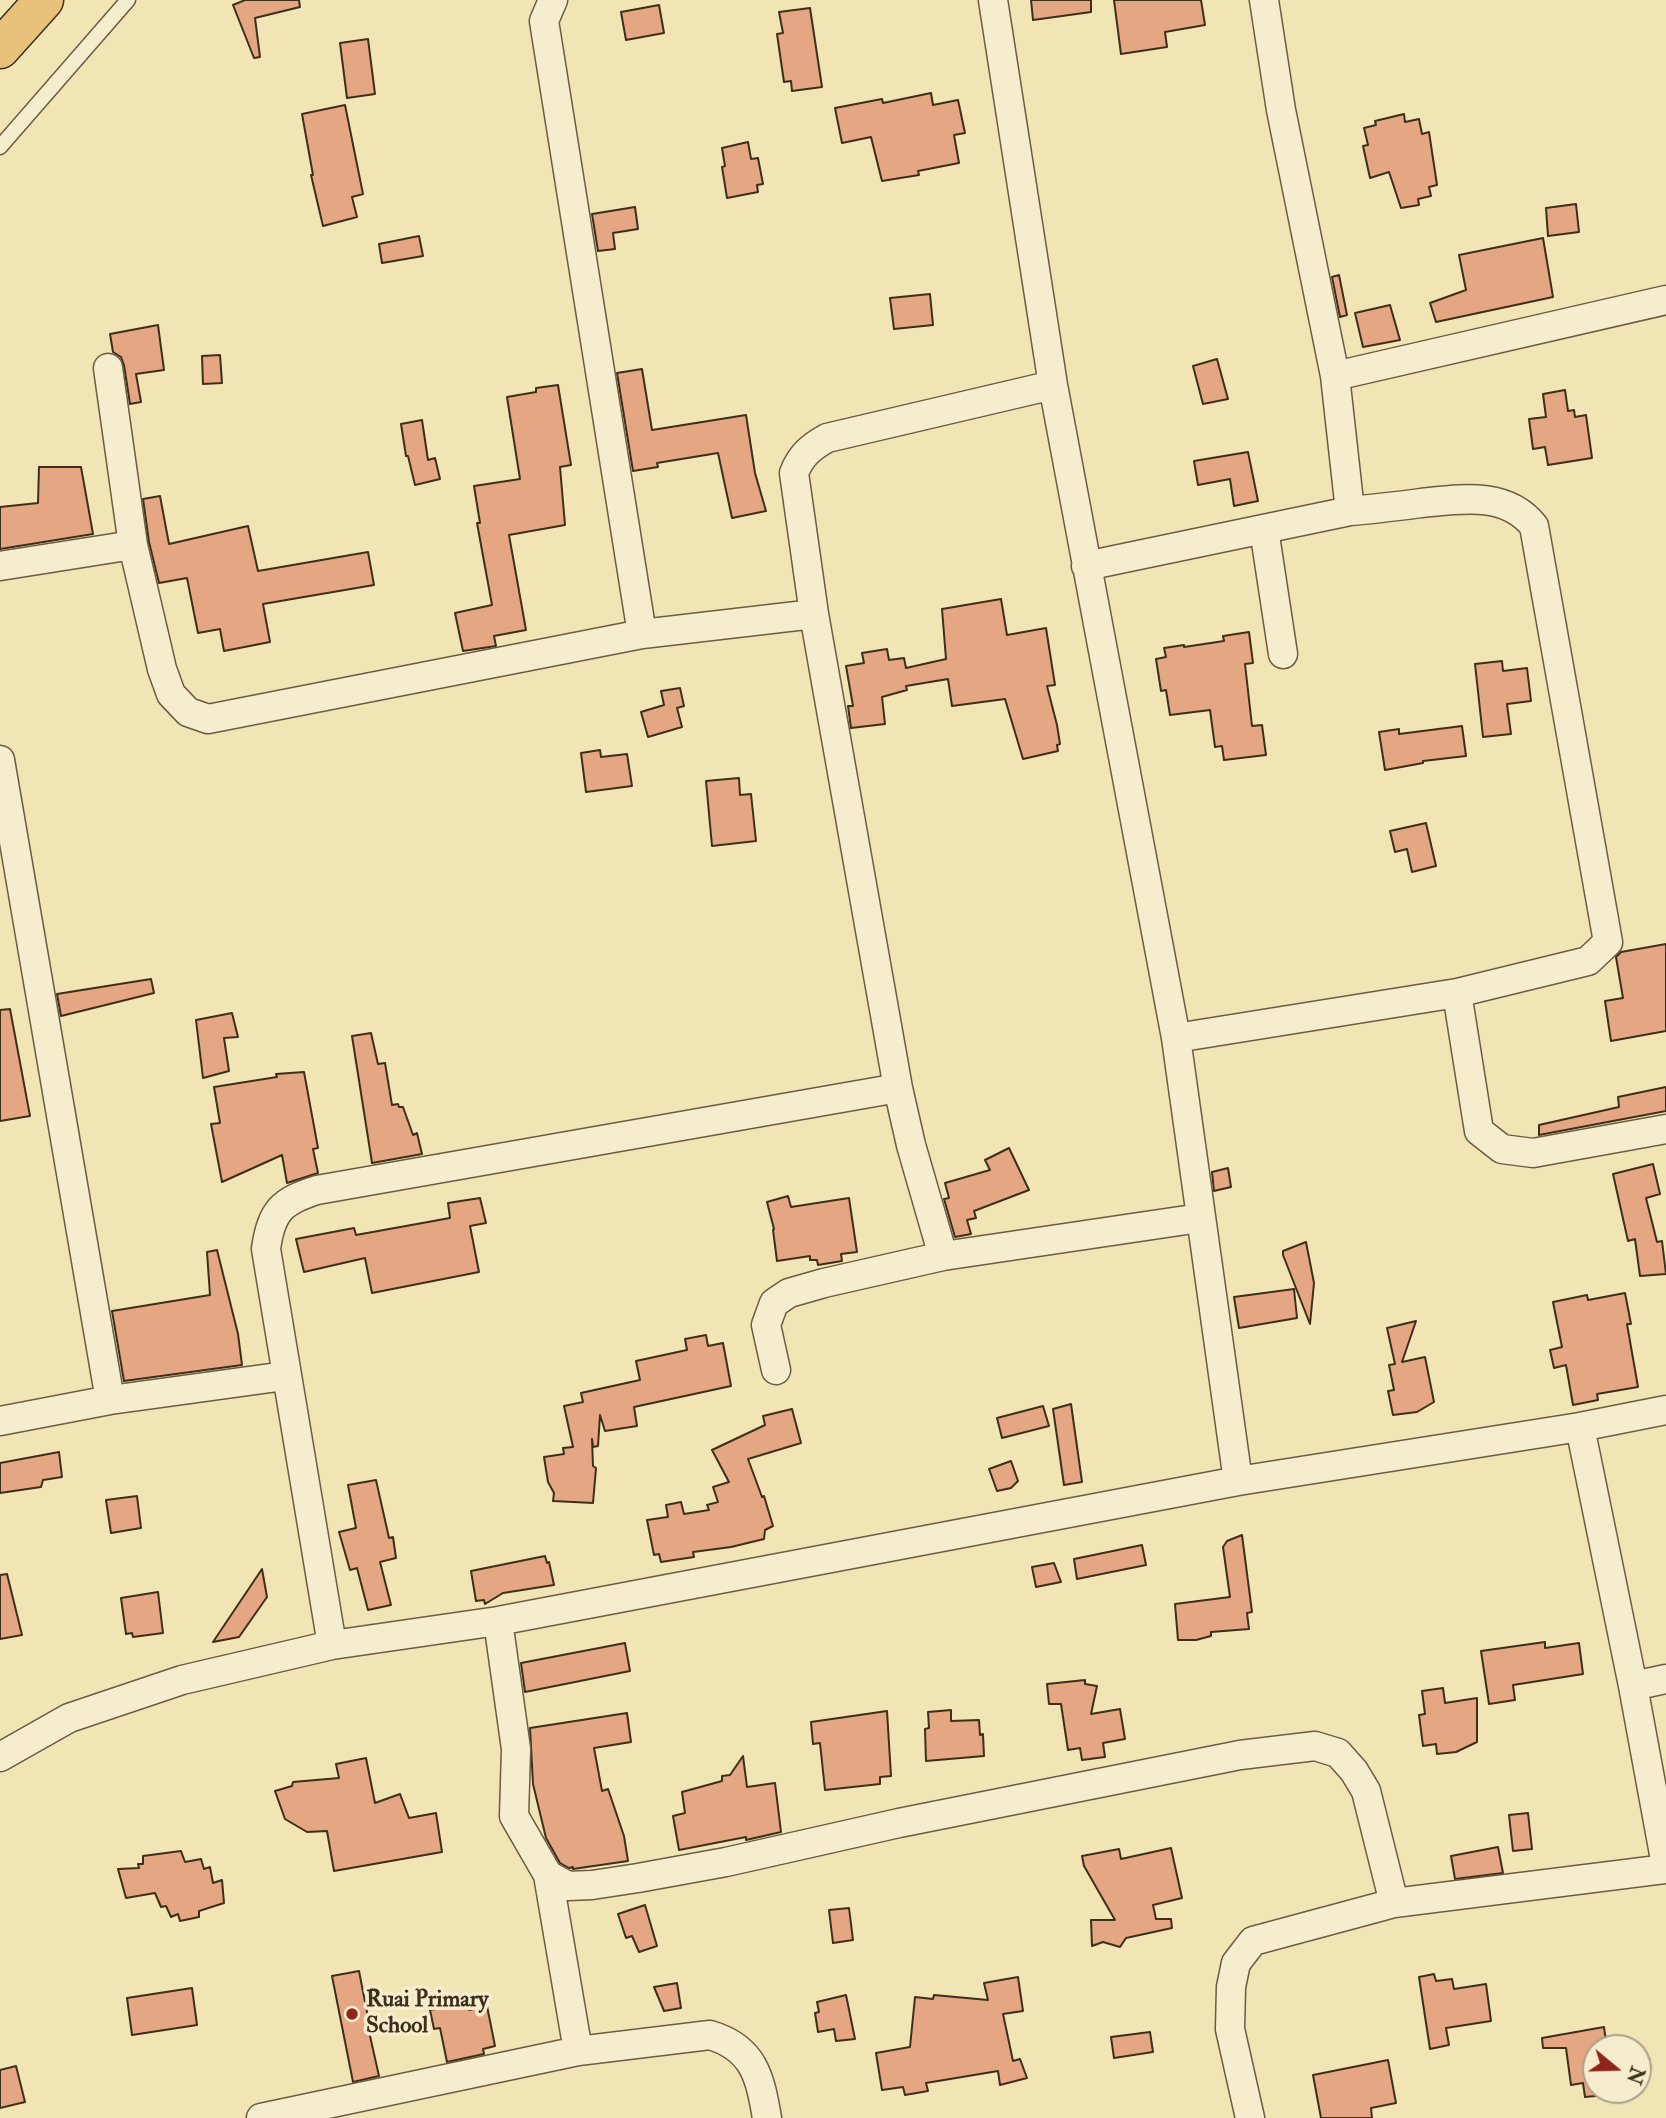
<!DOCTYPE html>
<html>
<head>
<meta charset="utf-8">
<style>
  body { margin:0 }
  #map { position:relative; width:1666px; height:2118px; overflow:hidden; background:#f1e4b5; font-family:"IM FELL Double Pica",serif }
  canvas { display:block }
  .north { position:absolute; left:1582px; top:2034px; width:70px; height:70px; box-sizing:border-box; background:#f6edcf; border:2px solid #aca187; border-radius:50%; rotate:109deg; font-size:19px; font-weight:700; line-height:28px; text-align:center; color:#3e2f1b }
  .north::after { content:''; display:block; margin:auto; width:24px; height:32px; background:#8f2418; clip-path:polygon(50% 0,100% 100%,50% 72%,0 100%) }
</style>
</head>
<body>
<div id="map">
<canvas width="1666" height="2118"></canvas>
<div class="north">N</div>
</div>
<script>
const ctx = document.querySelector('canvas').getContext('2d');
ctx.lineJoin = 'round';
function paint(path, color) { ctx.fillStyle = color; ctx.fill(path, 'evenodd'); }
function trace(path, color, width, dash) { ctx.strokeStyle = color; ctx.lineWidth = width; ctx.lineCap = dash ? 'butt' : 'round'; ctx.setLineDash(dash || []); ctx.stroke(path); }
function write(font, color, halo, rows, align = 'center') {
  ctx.font = font + ' "IM FELL Double Pica",serif'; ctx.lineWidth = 7; ctx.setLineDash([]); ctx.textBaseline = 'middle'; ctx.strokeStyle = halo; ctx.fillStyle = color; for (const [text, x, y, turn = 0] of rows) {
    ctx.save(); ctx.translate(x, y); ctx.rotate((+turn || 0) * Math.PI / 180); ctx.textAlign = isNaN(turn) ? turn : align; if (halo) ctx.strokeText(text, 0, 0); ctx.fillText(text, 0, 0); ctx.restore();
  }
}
const building = new Path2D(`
  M245 0H299L300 7 255 18 260 57 254 58 233 5Z
  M1031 0H1091V12L1033 20Z
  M1114 0H1201L1205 25 1165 32 1167 47 1121 54Z
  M659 5 664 33 626 40 621 12Z
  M810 8 822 87 792 91 791 81 784 82 777 34 783 33 779 12Z
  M368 39 375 94 347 98 340 43Z
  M931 93 933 105 958 100 965 133 954 135 959 163 918 171 919 175 882 181 871 137 842 143 835 108 882 99 883 103Z
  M345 105 363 194 352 197 357 217 323 226 311 175H313L302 114Z
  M1404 114 1405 122 1419 119 1422 134 1429 132 1437 185 1429 187 1431 196 1418 199 1419 205 1401 208 1389 172 1370 178 1363 146 1368 145 1364 128 1376 125 1375 121Z
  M748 142 751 159 758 158 763 184 757 185 758 192 727 198 722 167 725 166 722 148Z
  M1576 204 1579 232 1548 236 1546 208Z
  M635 207 638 229 613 233 615 249 598 251 592 214Z
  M419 236 423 256 382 263 379 244Z
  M1543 238 1553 297 1436 322 1430 303 1466 290 1459 255Z
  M1339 275 1347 315 1340 317 1332 277Z
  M930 294 933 325 894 329 890 298Z
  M1390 305 1400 340 1363 347 1355 313Z
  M158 325 164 370 136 374 141 402 130 404 124 365 121 357 113 352 110 334Z
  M220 355 222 383 203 384 202 356Z
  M1217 359 1228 399 1203 404 1193 366Z
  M642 369 652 430 746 415 755 473 766 511 732 518 718 453 657 463 658 467 633 471 617 373Z
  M558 385 571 465 560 467 565 525 509 535 526 630 494 636 496 646 463 651 455 613 492 605 477 523H480L474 486 520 479 507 397 536 392V388Z
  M1565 390 1568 411 1574 410 1575 417 1586 415 1592 458 1548 465 1545 447 1533 449 1529 419 1546 417 1543 394Z
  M422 420 428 460 435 458 440 479 415 485 408 456H406L401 424Z
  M1248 452 1258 501 1234 506 1230 479 1198 485 1194 461Z
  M39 467H81L93 534 0 549V507L38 503Z
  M160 496 169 544 248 526 258 571 368 552 374 585 263 604 270 642 224 651 220 629 198 633 187 578 159 583 149 542 143 499Z
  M1001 599 1007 635 1046 628 1055 685 1047 686 1057 725 1060 744 1057 745 1058 751 1023 759 1005 699 952 706 948 679 906 686 907 690 882 697 885 724 851 728 848 706H853L846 666 864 663 862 653 887 649 889 660 904 658 906 668 946 659 942 609Z
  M1249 632 1253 663 1245 664 1252 726 1262 725 1266 755 1224 760 1222 746 1215 747 1210 710 1170 715 1166 690 1161 691 1156 659 1166 657 1164 648 1184 645V647L1224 641 1223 636Z
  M1502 661 1503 671 1527 668 1531 701 1507 704 1511 734 1483 737 1475 664Z
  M680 688 684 706 677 708 682 727 648 737 641 712 664 705 661 691Z
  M1462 726 1466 756 1423 761V763L1385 770 1379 732 1399 729V734Z
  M600 750 601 757 627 754 632 786 586 792 581 753Z
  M739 778 740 795 751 794 756 841 712 846 706 781Z
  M1426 823 1436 866 1412 872 1407 849 1395 852 1390 831Z
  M1666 944V1031L1611 1041 1605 1001 1623 998 1616 957 1621 952Z
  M151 979 154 993 61 1016 57 994Z
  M10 1009 30 1116 0 1121V1010Z
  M232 1013 238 1037 224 1038 229 1071 203 1078 196 1020Z
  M371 1033 378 1064 385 1063 392 1105 398 1104 399 1107H403L413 1135 417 1133 422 1154 372 1163 352 1036Z
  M304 1072 318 1148 313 1149 318 1173 287 1183 282 1155 222 1182 211 1124 220 1123 214 1087 277 1077 276 1074Z
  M1666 1087V1111L1539 1135V1125L1619 1107 1618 1097Z
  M1009 1148 1029 1190 974 1211 976 1218 967 1220 971 1234 955 1237 944 1199 949 1198 945 1183 990 1170 985 1160Z
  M1653 1164 1660 1194 1646 1198 1657 1242 1662 1241 1666 1274 1640 1276 1635 1239 1628 1241 1613 1174Z
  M1228 1168 1231 1187 1214 1191 1212 1172Z
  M788 1196 791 1207 849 1198 857 1252 841 1254 842 1261 818 1265 817 1260H810V1256L777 1261 773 1230 774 1229 767 1202Z
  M480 1198 486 1223 470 1226 479 1272 372 1293 365 1258 304 1272 296 1239 354 1228 356 1235 450 1218 448 1203Z
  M1306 1242 1314 1283 1310 1324 1283 1255V1251Z
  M217 1250 238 1334 242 1365 124 1381 112 1311 210 1295 207 1252Z
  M1294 1289 1297 1318 1239 1328 1234 1297Z
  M1625 1293 1631 1324H1627L1638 1387 1597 1394 1598 1400 1573 1405 1566 1365 1554 1368 1550 1350 1562 1347 1553 1302 1587 1295 1588 1300Z
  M1416 1321 1402 1362 1425 1357 1434 1402 1417 1412 1393 1415 1388 1391 1394 1390 1389 1365 1395 1364 1387 1328Z
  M706 1335 708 1346 723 1343 731 1386 634 1407 637 1426 605 1431 600 1415 598 1446 593 1447 592 1439 593 1466 596 1468 593 1503 553 1501 554 1493 548 1482 544 1457 564 1454 563 1448 573 1447 564 1406 583 1402 581 1393 640 1380 636 1361 687 1350 685 1339Z
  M1071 1404 1082 1482 1064 1485 1053 1409Z
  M1043 1406 1049 1426 1002 1438 997 1418Z
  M792 1409 801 1443 748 1459 762 1497 764 1496 773 1526 765 1530 764 1539 731 1547 693 1552 694 1557 661 1562 659 1554 654 1555 647 1520 668 1517 666 1505 681 1502 684 1514 709 1510 707 1505 718 1502 713 1487 729 1482 712 1450 765 1425 763 1416Z
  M59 1452 62 1477 43 1480 41 1487 0 1493V1463Z
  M1011 1461 1018 1481 1011 1488 997 1491 989 1469Z
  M376 1480 389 1538 393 1537 396 1558 380 1562 391 1605 368 1610 357 1568 350 1570 339 1532 356 1528 348 1485Z
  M137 1496 141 1528 111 1533 106 1500Z
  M1242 1535 1252 1612 1247 1613 1249 1629 1211 1632V1636L1196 1640H1178L1175 1604 1230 1597 1223 1547 1227 1541Z
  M1142 1545 1146 1565 1077 1579 1074 1559Z
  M545 1556 547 1563 549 1562 554 1585 503 1593 485 1604 484 1600 476 1601 471 1571Z
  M1054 1563 1061 1582 1036 1587 1032 1567Z
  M262 1569 267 1597 239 1637 213 1642Z
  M7 1574 22 1635 0 1639V1575Z
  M158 1592 163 1633 133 1637 132 1633 126 1634 121 1598Z
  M1545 1642V1648L1579 1643 1583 1674 1513 1685 1515 1700 1489 1704 1481 1651Z
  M625 1643 630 1671 525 1692 521 1663Z
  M1085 1680V1684L1097 1686 1091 1714 1120 1709 1125 1739 1103 1743 1105 1757 1082 1760 1080 1748 1068 1750 1061 1704H1049L1047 1684Z
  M1443 1688 1445 1703 1477 1698V1742L1456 1752 1437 1754 1436 1744 1423 1746 1419 1715 1425 1714 1422 1691Z
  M951 1710V1721L979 1720 980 1735 983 1734 984 1756 926 1761 925 1729 929 1728 928 1712Z
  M887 1711 891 1776 880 1777V1784L825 1790 820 1743 813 1744 811 1722Z
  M627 1713 631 1742 594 1748 602 1791 608 1789 624 1836 628 1861 573 1869V1867L569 1868 560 1863 546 1838 533 1784 530 1728Z
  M743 1756 747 1787 775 1783 781 1832 746 1840V1837L679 1850 673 1816 685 1813 682 1792 722 1781V1776L730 1775Z
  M366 1758 375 1803 400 1794 409 1818 436 1813 442 1852 334 1871 327 1831 307 1832 285 1819 275 1791 292 1786 293 1782 339 1778 336 1764Z
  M1528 1813 1532 1849 1513 1851 1509 1815Z
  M1498 1847 1503 1873 1455 1879 1451 1856Z
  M1171 1848 1182 1898 1153 1905 1156 1919H1171L1172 1928 1126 1938 1120 1947 1103 1942 1092 1946 1091 1920H1115L1084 1866 1082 1856 1119 1849 1121 1859Z
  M181 1851 185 1862 201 1859 204 1869 210 1867 213 1883 222 1880 224 1903 199 1911V1917L180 1921 178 1914 171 1917 166 1906 161 1907 155 1893 126 1898 118 1869 139 1868 138 1864H143V1856Z
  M645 1905 657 1946 639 1952 632 1936 626 1938 618 1914Z
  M849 1908 853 1940 833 1943 829 1910Z
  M359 1971 370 2027H368L379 2076 353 2082 332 1976Z
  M1434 1974 1436 1981 1452 1979 1454 1989 1486 1984 1491 2021 1446 2028 1449 2045 1430 2049 1419 1977Z
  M1018 1977 1023 2011 1003 2014 1013 2061 1020 2059 1027 2078 1000 2085 998 2071 926 2083 928 2091 905 2095 903 2087 882 2090 876 2053 910 2047 915 1997 933 1999 934 1995 988 2000 984 1983Z
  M677 1983 681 2008 664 2011 654 1987Z
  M192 1988 197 2025 132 2035 127 1998Z
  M846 1995 855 2039 836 2041 834 2029 818 2032 815 2013 819 2012 817 2002Z
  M468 2002 469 2010 487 2006 495 2046 483 2049 484 2054 447 2062 440 2028 434 2029 430 2010Z
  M1604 2027 1607 2048H1596V2096L1585 2097 1583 2083 1571 2085 1566 2048H1543L1542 2038Z
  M1150 2032 1153 2052 1114 2058 1111 2037Z
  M1388 2060 1396 2103 1371 2108 1372 2118H1321L1313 2075Z
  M16 2066 25 2102 0 2108V2070Z`);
paint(building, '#e5a684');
trace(building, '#3e2f1b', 2);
const service = new Path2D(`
  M0 147 128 0`);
const minor = new Path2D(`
  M993 0 1053 385 1176 1038 1238 1481
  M108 368 133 545 162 669 171 694 188 712 208 719 642 634 544 21 553 0
  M1335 376 1666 300
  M1350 511C1374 509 1398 506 1421 503 1461 499 1506 491 1534 526L1608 942 1588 961 1457 993
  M1264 529 1283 654
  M0 566 133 545
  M1086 566 1350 511 1335 376 1281 110 1264 0
  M814 614 794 473C801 455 811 447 827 438L1053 385
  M0 760 110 1400 0 1421
  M1176 1038 1457 993 1479 1131 1502 1149 1533 1153 1666 1129
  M898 1088 911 1145 943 1256 1200 1218
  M776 1370 766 1325 774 1303 789 1293 824 1283 943 1256
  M110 1400 285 1376
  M1580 1427 1633 1686 1666 1865
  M498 1621 516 1749 514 1816 548 1875 578 2051
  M332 1645 266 1249C271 1211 282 1201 317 1190L898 1088 814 614 642 634
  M1633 1686 1666 1679
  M0 1757 69 1718 182 1680 332 1645 498 1621 1238 1481 1580 1427 1666 1410
  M548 1875 568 1886 592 1885 638 1878 726 1862 899 1823 1240 1755 1315 1746 1338 1753 1354 1771 1366 1791 1394 1903
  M261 2118 578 2051 710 2035C754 2048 760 2077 767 2118
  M1250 2118 1230 2029 1231 1987 1236 1963 1253 1941 1394 1903 1666 1869`);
const trunk = new Path2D(`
  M0 49 44 0`);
trace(service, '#6b5c42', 17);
trace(minor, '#6b5c42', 31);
trace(trunk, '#3e2f1b', 41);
trace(service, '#f6edcf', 14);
trace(minor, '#f6edcf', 28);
trace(trunk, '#e8c27a', 38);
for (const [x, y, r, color] of [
  [352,2014,7,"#8f2418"]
]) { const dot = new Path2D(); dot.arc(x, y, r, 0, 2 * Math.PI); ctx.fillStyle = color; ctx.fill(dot); trace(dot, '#f6edcf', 2.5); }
write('bold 23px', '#3e2f1b', '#f6edcf', [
  ["Ruai Primary",366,2001],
  ["School",366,2027]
], 'left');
</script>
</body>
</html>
